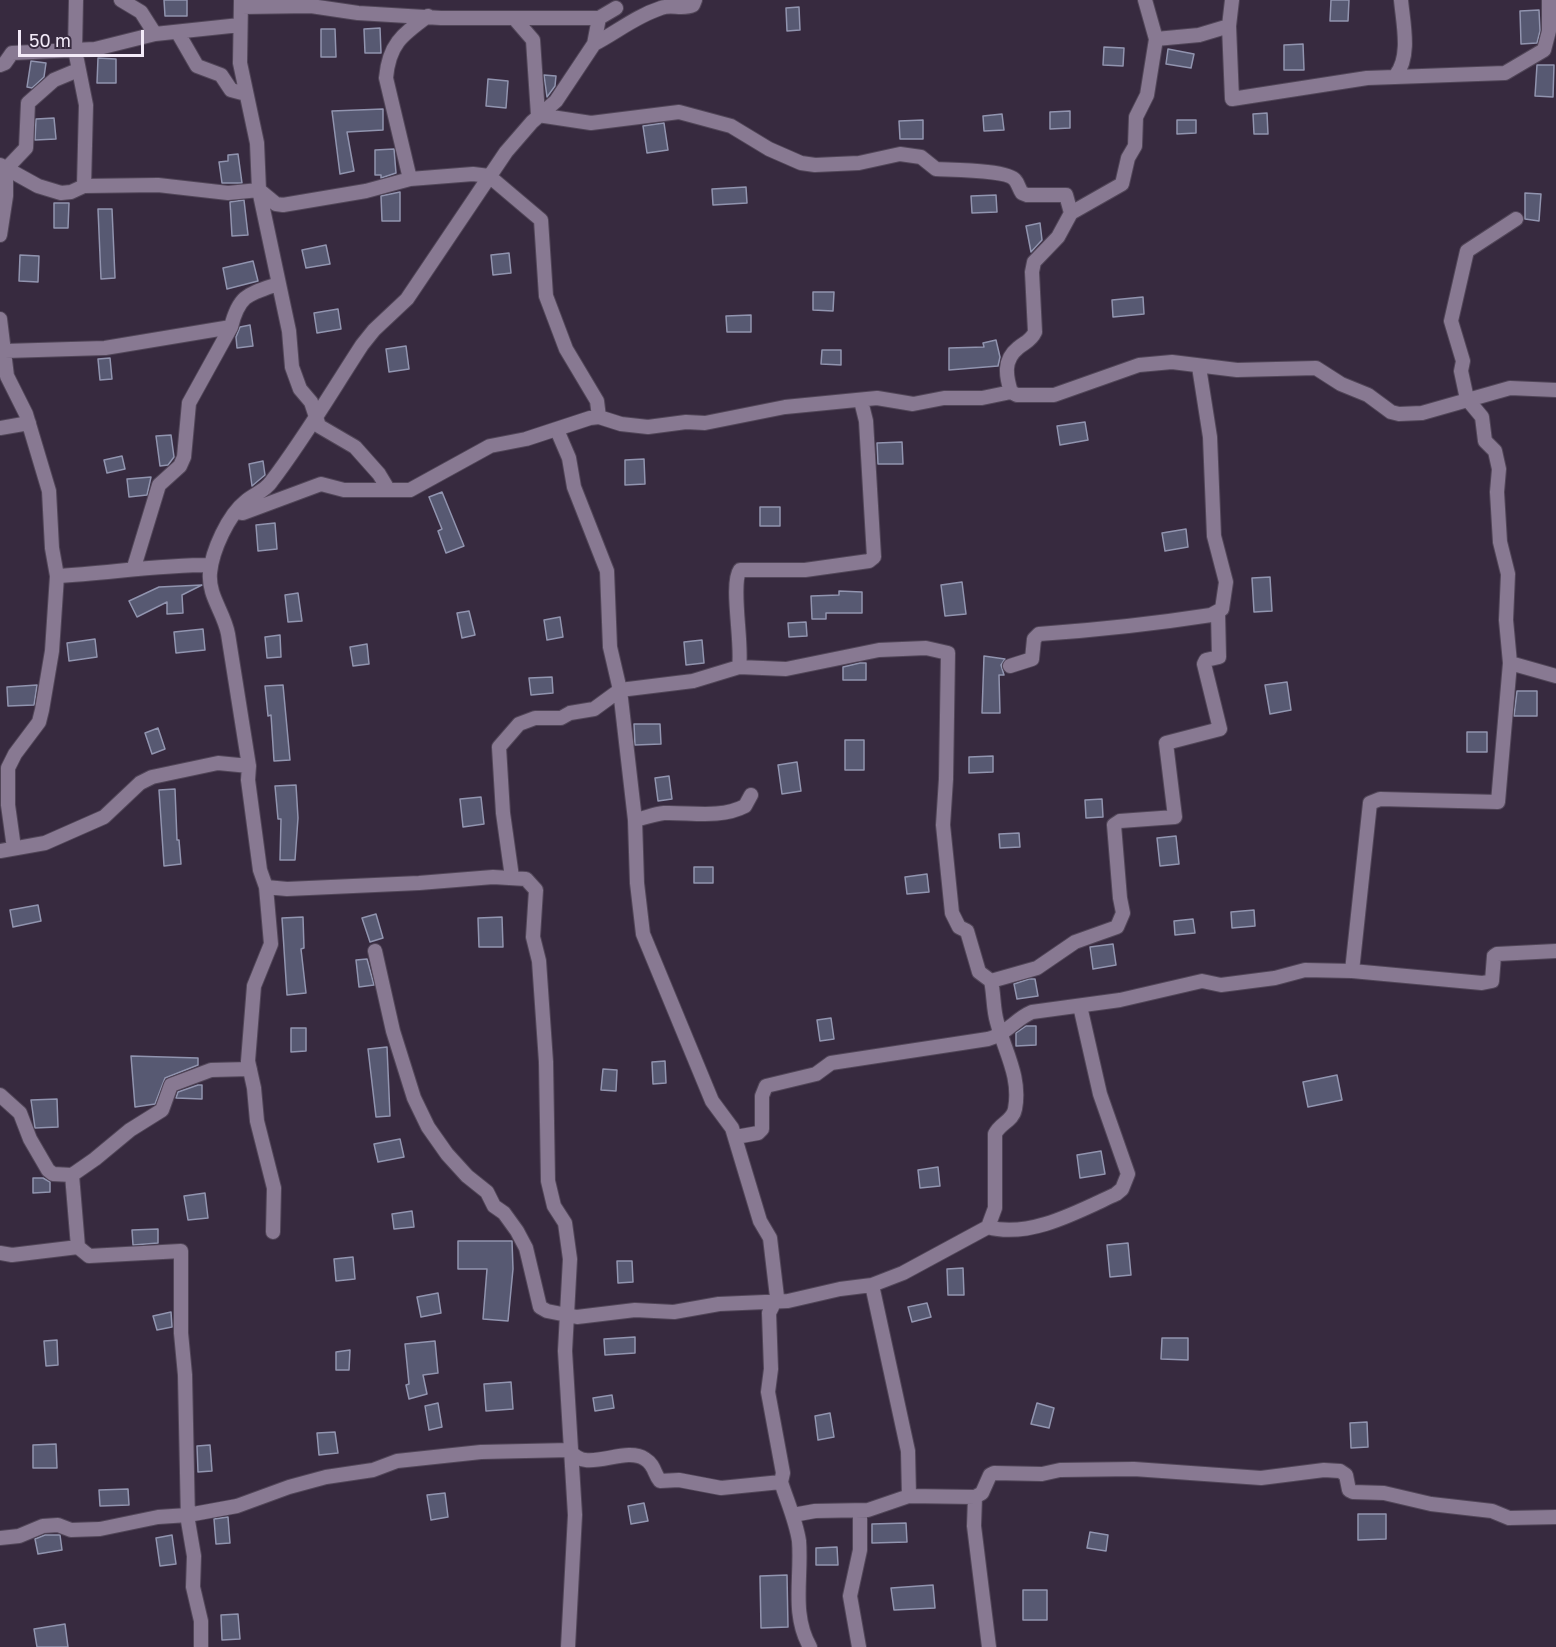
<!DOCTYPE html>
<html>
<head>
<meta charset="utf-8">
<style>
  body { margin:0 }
  #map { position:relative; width:1556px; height:1647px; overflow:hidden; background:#372a3f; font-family:"Golos Text",sans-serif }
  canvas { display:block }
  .scale { position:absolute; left:18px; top:30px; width:126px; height:27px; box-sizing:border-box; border:3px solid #f3eaf8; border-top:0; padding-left:8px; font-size:18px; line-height:21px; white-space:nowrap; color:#f3eaf8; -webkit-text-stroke:4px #372a3f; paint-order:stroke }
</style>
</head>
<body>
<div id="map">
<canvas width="1556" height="1647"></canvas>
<div class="scale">50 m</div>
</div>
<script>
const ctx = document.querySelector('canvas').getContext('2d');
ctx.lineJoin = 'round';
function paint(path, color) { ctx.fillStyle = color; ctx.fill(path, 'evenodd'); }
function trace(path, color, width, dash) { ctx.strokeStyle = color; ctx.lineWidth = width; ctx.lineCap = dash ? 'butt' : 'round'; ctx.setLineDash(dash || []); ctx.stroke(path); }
const building = new Path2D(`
  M164 0H187V16H165Z
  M1331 0H1349L1348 21H1330Z
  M799 7 800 30 787 31 786 8Z
  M1539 10 1540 31 1537 43 1521 44 1520 11Z
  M380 28 381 53H365L364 29Z
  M321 29H335L336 57H321Z
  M1303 44 1304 70H1284V45Z
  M1104 47 1124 48 1123 66 1103 65Z
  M1168 49 1194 54 1191 68 1166 64Z
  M98 58 116 59V83H97Z
  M31 61 46 63 44 77 32 88 27 87Z
  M1537 65H1554L1553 97 1535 96Z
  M544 75 556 76 555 86 547 97Z
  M488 79 508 81 506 108 486 106Z
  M383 109V130L347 132 354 171 340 174 332 111Z
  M1070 111V128L1050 129V112Z
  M1267 113 1268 134H1254L1253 114Z
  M1002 114 1004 130 984 131 983 116Z
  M54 118 56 139 35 140 36 119Z
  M923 120V139H900L899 121Z
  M1177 120H1196V133L1177 134Z
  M664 123 668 150 647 153 643 126Z
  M394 149 396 173 381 178V175H375V150Z
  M238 154 242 183H222L219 162 228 161V155Z
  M746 187 747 203 713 205 712 189Z
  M400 192V221H382L381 196Z
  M1525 193 1541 194 1539 221 1525 219Z
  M996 195 997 212 972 213 971 196Z
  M244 200 248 235 232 236 230 202Z
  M54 203H69L68 228H54Z
  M98 209H112L115 278 101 279Z
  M1040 223 1042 240 1031 252 1026 226Z
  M326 245 330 264 306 268 302 250Z
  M509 253 511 273 493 275 491 255Z
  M20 255 39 256 38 282 19 281Z
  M253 261 258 281 227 289 223 268Z
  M813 292H834L833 311 813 310Z
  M1143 297 1144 314 1113 317 1112 300Z
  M338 309 341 329 317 333 314 313Z
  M751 315V332H727L726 316Z
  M250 325 253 346 237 348 236 337 240 327Z
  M996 340 1000 357 998 366 949 370V348L984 347 983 343Z
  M406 346 409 369 389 372 386 349Z
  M822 350H841V365L821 364Z
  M110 358 112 379 100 380 98 359Z
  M1085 422 1088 440 1060 445 1057 426Z
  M171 435 174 457 168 465 160 466 156 436Z
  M902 442 903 464H878L877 443Z
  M122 456 125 469 107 473 104 460Z
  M644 459 645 484 625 485V460Z
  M263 461 265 475 252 486 249 464Z
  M151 477 147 495 129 497 127 479Z
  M442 492 464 546 446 553 438 531 442 529 429 497Z
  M760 507H780V526H760Z
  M275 523 277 549 258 551 256 525Z
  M1186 529 1188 547 1165 551 1162 533Z
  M1270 577 1272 611 1254 612 1252 578Z
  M962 582 966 614 945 616 941 585Z
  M202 585 182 595 183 613 167 614V602L137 617 129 601 159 587Z
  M839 591 862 592V613H826V619H812L811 596 839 595Z
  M298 593 302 621 288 622 285 595Z
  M469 611 475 635 462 638 457 613Z
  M560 617 563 637 547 640 544 620Z
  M806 622 807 636 789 637 788 623Z
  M203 629 205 650 176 653 174 632Z
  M280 635 281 657 267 658 265 637Z
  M95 639 97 657 69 661 67 643Z
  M702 640 704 663 686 665 684 642Z
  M367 644 369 664 353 666 350 647Z
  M984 656 1005 659 1001 665 1004 675H999L1000 713H982Z
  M860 663H866V680H843V667Z
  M552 677 553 693 531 695 529 678Z
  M1287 682 1291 710 1270 714 1265 685Z
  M37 685 34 705 8 706 7 687Z
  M283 685 290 760 274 761 271 715 268 716 265 686Z
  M1517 691H1537V716H1514Z
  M634 724H660L661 744 635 745Z
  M158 728 165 749 152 754 145 733Z
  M1467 732H1487V752H1467Z
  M845 740H864V770H845Z
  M993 756V772L969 773V757Z
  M797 762 801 791 782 794 778 765Z
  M669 776 672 799 658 801 655 778Z
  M296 785 298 818 295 860H280L281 819H278L275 786Z
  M175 789 177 840H179L181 864 164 866 159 790Z
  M481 797 484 824 463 827 460 799Z
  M1102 799 1103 817 1086 818 1085 800Z
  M1019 833 1020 847 1000 848 999 834Z
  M1176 836 1179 864 1160 866 1157 838Z
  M694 867H713V883H694Z
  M927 874 929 892 907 894 905 877Z
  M38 905 41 921 13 927 10 910Z
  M1254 910 1255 926 1232 928 1231 912Z
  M376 914 383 938 370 942 362 918Z
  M303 917 304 948 301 949 306 993 287 995 282 918Z
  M502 917 503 947H479L478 918Z
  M1193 919 1195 933 1175 935 1174 921Z
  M1113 944 1116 965 1093 969 1090 947Z
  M367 959 374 985 359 987 356 960Z
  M1029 979H1035L1038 996 1017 999 1014 984Z
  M831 1018 834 1039 820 1041 817 1020Z
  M1026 1026H1036V1045L1016 1046V1033Z
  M291 1028H306V1051L291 1052Z
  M387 1047 390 1116 376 1117 368 1049Z
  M131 1056 198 1058V1065L165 1078 155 1104 135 1107Z
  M665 1061 666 1083 653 1084 652 1062Z
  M603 1069 617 1070 616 1091 601 1090Z
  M1337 1075 1342 1100 1308 1107 1303 1082Z
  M198 1085H202V1099L176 1098 178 1092Z
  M57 1099 58 1127 35 1128 31 1100Z
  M400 1139 404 1157 378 1162 374 1144Z
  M1101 1151 1105 1174 1080 1178 1077 1155Z
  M938 1167 940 1186 920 1188 918 1170Z
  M33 1178H43L50 1182V1192L33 1193Z
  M205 1193 208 1218 188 1220 184 1196Z
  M412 1211 414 1227 394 1229 392 1214Z
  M158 1229V1243L133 1245 132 1230Z
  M458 1241H512L513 1269 508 1321 483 1319 487 1269H458Z
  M1128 1243 1131 1275 1110 1277 1107 1245Z
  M353 1257 355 1279 336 1281 334 1259Z
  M617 1261H632L633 1282 618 1283Z
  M963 1268 964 1295H948L947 1269Z
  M438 1293 441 1313 421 1317 417 1297Z
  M927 1303 931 1317 912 1322 908 1307Z
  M171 1312 172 1327 157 1330 153 1316Z
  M635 1337V1353L605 1355 604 1339Z
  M1162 1338H1188V1360L1161 1359Z
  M57 1340 58 1365 46 1366 44 1341Z
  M435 1341 438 1373 423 1375 427 1394 409 1399 406 1385 409 1384 405 1344Z
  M350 1350 349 1370H336V1352Z
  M511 1382 513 1409 486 1411 484 1384Z
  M612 1395 614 1408 595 1411 593 1398Z
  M438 1403 442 1427 429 1430 425 1406Z
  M1037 1403 1054 1408 1049 1428 1031 1424Z
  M830 1413 834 1437 818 1440 815 1416Z
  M1367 1422 1368 1447 1351 1448 1350 1423Z
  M335 1432 338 1453 319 1455 317 1433Z
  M56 1444 57 1468H33V1445Z
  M210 1445 212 1471 198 1472 197 1446Z
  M128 1489 129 1505 100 1506 99 1490Z
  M445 1493 448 1517 431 1520 427 1495Z
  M644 1503 648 1521 631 1524 628 1506Z
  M1358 1514H1386V1539L1358 1540Z
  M228 1517 230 1543 216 1544 214 1519Z
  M906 1523 907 1542 872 1543V1524Z
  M1090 1532 1108 1535 1106 1551 1087 1548Z
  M45 1535H60L62 1550 38 1554 35 1539Z
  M172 1535 176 1564 160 1566 156 1538Z
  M837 1547 838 1565H816V1548Z
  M787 1575 788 1627 761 1628 760 1576Z
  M933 1585 935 1608 894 1610 891 1588Z
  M1023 1590H1047V1620H1023Z
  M238 1614 240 1639 222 1640 221 1615Z
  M65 1624 68 1647H37L34 1629Z`);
paint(building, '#575972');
trace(building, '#9194af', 1.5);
const street = new Path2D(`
  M76 0 75 50 86 105 84 186
  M121 0 141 12 155 34
  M241 0 240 63 257 143 259 190 289 331 292 367 300 389 311 402 319 426 355 447 379 474 388 489
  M1145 0 1156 39 1199 35 1229 26 1232 99 1367 78 1505 73 1544 50 1549 31V0
  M241 7 311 6 358 13 441 18H599L616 8
  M514 18 533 40 538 115 591 123 679 112 731 126 769 149 801 163 815 165 859 163 900 154 921 157 936 169C951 170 1008 170 1015 180 1018 183 1019 189 1022 193L1027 195H1066L1071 213
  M1229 26 1232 0
  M178 33 197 66 221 75 231 90 246 94
  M594 44C617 32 636 16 661 8 671 4 683 10 693 5L695 0
  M0 65 5 63 12 53 95 49 155 34 240 25
  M1396 75C1411 56 1403 23 1401 0
  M0 165 38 186 61 193 71 192 84 186 158 185 228 193 259 190 276 204 283 205 366 191 410 179 473 174 489 176 541 220 546 296 566 349 597 401 599 417
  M410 179 386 78C389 44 402 35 428 16
  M0 235 6 196V169L26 148 28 103 54 80 78 70
  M0 319 7 376 26 414 49 491 52 548 57 576 52 651 42 710 39 722 15 754 8 768V805L14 848
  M5 351 105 348 231 327C239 295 248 294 278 284
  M1011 392C1006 376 1003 360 1018 348 1025 342 1031 341 1035 332L1032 272 1034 262 1058 237 1071 213 1122 184 1128 158 1135 146 1136 117 1147 95 1156 39
  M0 428 29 423
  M557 430 569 458 574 487 607 571 610 647 620 690 635 820 637 883 643 934 712 1101 732 1128 760 1221 770 1238 777 1297 769 1313 771 1369 768 1392 783 1473 781 1482C787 1501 796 1521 799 1541 802 1577 791 1614 810 1647
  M237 512 243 513 321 484 344 490H410L490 446 526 439 590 418 599 417 621 424 648 427 686 422 705 423 785 407 877 398 913 404 944 398H982L1011 392 1017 395H1054L1139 365 1172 362 1237 370 1316 368 1341 384 1368 395 1391 412 1399 414 1422 413 1510 388 1556 390
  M134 567 159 485 180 466 184 457 189 403 231 327
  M57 576C110 573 157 565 211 565
  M1510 663 1556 676
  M1010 666 1032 659 1034 639 1039 634C1097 630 1153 624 1211 615L1222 609 1226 582 1214 536 1210 437 1199 367
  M739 667C743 645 730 584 740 570H805L869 561 874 557 866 421 861 401
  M635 820C645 818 654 814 664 813 690 812 720 819 745 806L751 795
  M0 851 45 843 104 817 140 783 152 777 218 763 249 766
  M512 877 503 813 499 747 519 724 535 718H561L570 713 594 709 620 690 693 681 739 667 786 669 879 650 926 648 948 653 946 779 943 825 952 913 959 927 967 931 979 972 991 981C994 994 993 1009 997 1022 1005 1052 1021 1077 1015 1109 1013 1121 1000 1123 995 1134V1208L988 1227
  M266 887 271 944 254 986 248 1061 254 1088 257 1121 274 1188 273 1232
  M375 951 393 1031 414 1098 428 1127 447 1154 467 1176 487 1192 494 1206 504 1213 517 1231 526 1248 540 1307 547 1311 577 1317 635 1310 674 1312 719 1304 788 1301 840 1289 872 1285 903 1273 988 1227C1029 1239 1079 1211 1116 1194L1122 1189 1128 1174 1100 1094 1080 1006
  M1352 971 1482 983 1492 981 1494 956 1497 954 1556 951
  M991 981 1037 968 1075 942 1117 927 1123 913 1120 898 1114 825 1120 821 1175 817 1166 743 1220 729 1204 664 1206 660 1219 657 1218 613
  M0 1095 20 1113 30 1139 48 1170 53 1174 72 1175
  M736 1137 758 1133 762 1129V1096L766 1086 816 1074 831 1063 988 1039C1007 1034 1015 1019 1032 1012L1120 1000 1202 981 1221 985 1275 978 1305 970 1352 971 1370 803 1380 799 1498 802 1510 663 1506 620 1508 574 1500 542 1497 492 1499 469 1495 451 1485 441 1482 417 1467 399 1461 371 1463 361 1451 321 1467 251 1516 219
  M78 1247 72 1175 95 1159 130 1130 162 1110 171 1085 211 1070 250 1069
  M0 1253 12 1255 78 1247 89 1256 181 1251V1333L185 1375 188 1521 194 1556 193 1587 201 1621V1647
  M872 1285 908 1451 909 1496
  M975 1497 974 1526 989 1647
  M793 1515 815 1511 868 1510 909 1496 975 1497 982 1493 990 1475 994 1473 1042 1474 1060 1470 1134 1469 1261 1478 1324 1470 1340 1471 1346 1475 1349 1490 1353 1492 1384 1493 1431 1504 1492 1511 1509 1518 1556 1517
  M0 1538 19 1536 43 1526 58 1525 71 1530 100 1529 158 1517 188 1515 237 1506 289 1487 326 1477 373 1470 397 1461 481 1452 570 1450C585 1475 624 1445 645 1459 655 1465 654 1474 660 1481L679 1480 721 1488 781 1482
  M568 1647 575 1515 565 1351 570 1259 565 1223 554 1206 548 1181 546 1062 539 961 533 937 536 890 526 879 493 877 419 883 287 889 266 887 260 870 248 780 249 766 228 634C224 612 208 596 210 573 212 551 228 515 246 501 254 494 265 491 271 482 304 439 332 391 362 345L374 330 407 299 506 152 532 122 556 101 594 44 599 18
  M859 1647 850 1596 860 1550V1511`);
trace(street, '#514658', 16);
trace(street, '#887992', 14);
</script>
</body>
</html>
